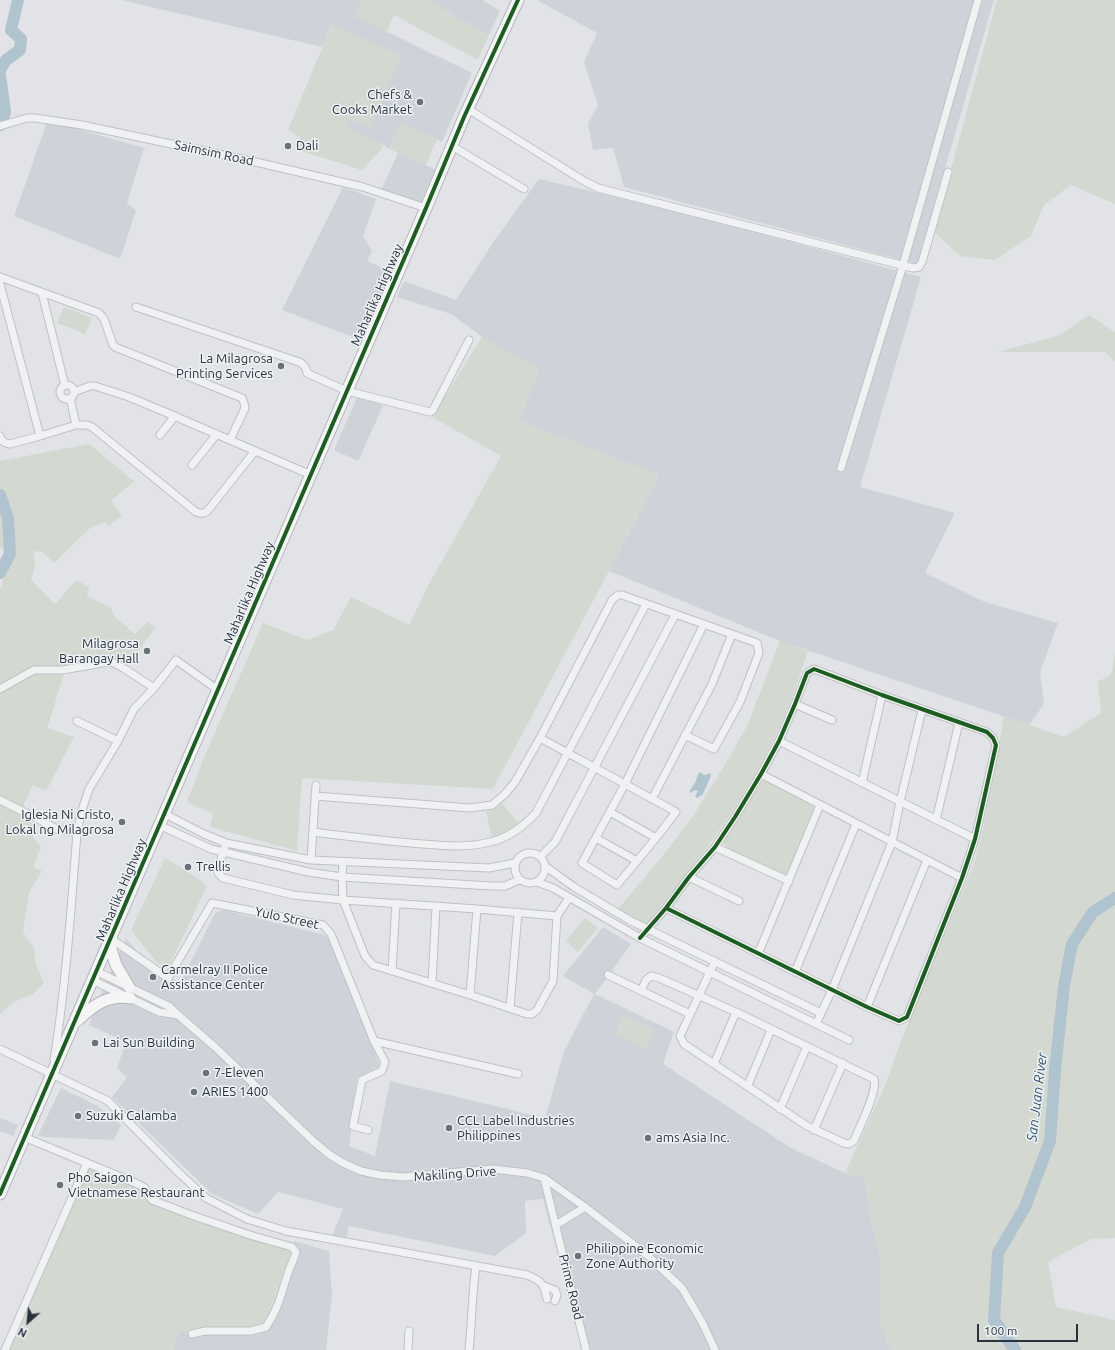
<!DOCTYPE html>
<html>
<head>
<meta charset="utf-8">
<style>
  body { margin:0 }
  #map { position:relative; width:1115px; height:1350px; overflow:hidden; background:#e1e3e6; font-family:Ubuntu,sans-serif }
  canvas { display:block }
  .north { position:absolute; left:8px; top:1302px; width:40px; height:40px; -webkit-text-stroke:3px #eef2f5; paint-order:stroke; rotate:207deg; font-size:11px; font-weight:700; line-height:16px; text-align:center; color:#29333e }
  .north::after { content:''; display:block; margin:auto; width:14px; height:18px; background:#29333e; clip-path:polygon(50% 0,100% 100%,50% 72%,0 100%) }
  .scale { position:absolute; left:977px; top:1324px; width:101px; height:18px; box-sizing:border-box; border:2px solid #29333e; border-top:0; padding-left:5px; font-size:12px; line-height:14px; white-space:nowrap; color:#29333e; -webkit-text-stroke:3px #eef2f5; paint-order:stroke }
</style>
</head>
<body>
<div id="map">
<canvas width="1115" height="1350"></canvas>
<div class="north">N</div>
<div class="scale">100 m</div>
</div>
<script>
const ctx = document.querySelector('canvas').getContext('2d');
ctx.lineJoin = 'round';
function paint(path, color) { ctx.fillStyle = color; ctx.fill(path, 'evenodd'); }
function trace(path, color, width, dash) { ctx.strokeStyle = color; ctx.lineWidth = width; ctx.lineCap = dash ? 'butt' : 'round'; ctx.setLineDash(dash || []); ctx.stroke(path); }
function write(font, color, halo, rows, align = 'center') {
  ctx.font = font + ' Ubuntu,sans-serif'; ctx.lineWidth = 3; ctx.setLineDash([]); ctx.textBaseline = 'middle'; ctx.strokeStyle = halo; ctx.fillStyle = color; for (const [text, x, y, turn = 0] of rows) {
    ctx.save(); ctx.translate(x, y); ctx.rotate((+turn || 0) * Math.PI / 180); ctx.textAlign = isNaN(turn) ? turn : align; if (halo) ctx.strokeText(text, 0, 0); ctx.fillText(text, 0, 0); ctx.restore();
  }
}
paint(new Path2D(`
  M121 0H362L355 16 472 73 442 142 401 123 389 149 383 145 346 129 351 119 370 127 332 24 322 47Z
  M426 0H482L500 11 489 35Z
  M537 0H994L917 264 624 187 613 148 593 150 588 124 598 105 584 62 597 33Z
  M47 122 57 123 144 148 127 203 136 210 120 259 14 216Z
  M398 153 435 169 421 202 381 190Z
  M539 179 680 212 921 277 860 487 955 513 925 573 985 602 1058 623 1040 673 1044 704 1029 725 780 641 609 571 659 475 519 421 482 337 451 314 397 297 404 281 456 300 492 244Z
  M343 187 376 199 363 236 372 251 367 261 391 272 361 340 282 310Z
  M358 395 383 406 358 461 334 450Z
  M224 910 325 935 337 952 380 1066 357 1078 349 1146 375 1156 390 1081 512 1110 545 1119 564 1051 594 994 563 976 603 927 631 944 595 994 674 1032 663 1064 791 1148 845 1173 865 1177 870 1215 880 1256 936 1350H584L543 1199 525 1201 526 1233 495 1256 349 1226 346 1240 332 1236 343 1209 278 1192 258 1214 212 1194 112 1097 127 1078 117 1068 126 1042 89 1025 107 979 126 938 150 966 180 983 215 913Z
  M61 1088 98 1106 121 1125 114 1140 44 1137 38 1135Z
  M0 1118 18 1125 13 1136 0 1131Z
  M294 1241 329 1251 332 1295 326 1350H168L175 1338 182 1331 211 1329 271 1308 293 1247Z`), '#cfd3d9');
paint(new Path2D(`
  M362 0H426L489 35 478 60 394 15 387 32 354 16Z
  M997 0H1115V204L1071 185 1044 205 1031 236 995 260 960 256 934 232Z
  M332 24 401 56 371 127 351 119 346 129 383 145 382 149 362 170 295 149 300 137 288 130Z
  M401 123 437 139 426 165 389 149Z
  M64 307 92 318 85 334 57 323Z
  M1089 315 1115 332V361L1105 352H998L1060 335Z
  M482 337 540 370 519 421 659 475 609 571 493 789 302 778 297 851 210 827 213 814 187 802 204 757 263 623 307 640 333 630 351 597 409 625 429 584 501 456 432 417Z
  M89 444 134 481 111 501 122 516 109 526 104 522 89 529 54 563 42 552 34 551 35 566 31 580 55 604 76 580 89 587 87 596 111 608 115 617 135 634 148 622 155 628 129 664 86 661 67 665 47 728 74 737 46 791 33 785 20 813 35 825 33 837 41 847 33 867 42 871 29 892 23 932 34 948 36 964 44 983 33 994 12 1003 0 1014V590L10 555 0 547V461Z
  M780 641 808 651C798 681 788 711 774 739 741 808 693 867 645 926L618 909 660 859 693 816 726 763 747 726Z
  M1115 652V1238L1091 1239 1048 1262 1056 1307 1115 1320V1350H890L881 1329 880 1256 870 1215 865 1177 845 1173 886 1083 901 1041 975 861 983 829 1004 716 1064 737 1101 713 1098 681 1108 677 1112 672Z
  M763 781H766L813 805 814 809 788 875H785L727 848 724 844V840Z
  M502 803 519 824 503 834 492 838 486 811 496 808Z
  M165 858 193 875 207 886 169 966 167 967 156 962 131 930Z
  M585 918 598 928 578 952 566 941Z
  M623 1015 654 1029 646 1049 615 1034Z
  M87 1165 137 1184 150 1198 293 1247 264 1325 245 1328 183 1331 175 1338V1350H7Z`), '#d3d9d1');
paint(new Path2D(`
  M699 772 705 775 710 773 711 776 703 794 697 798 695 796 698 791 696 790 690 793V790L695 783Z`), '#b0c4d0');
trace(new Path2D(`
  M0 70 6 60 20 50 21 39 11 30 18 0
  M0 75 5 112 0 125
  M0 495 8 518 10 554 0 573
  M1015 1350 994 1320 998 1253 1025 1207 1050 1141 1055 1070 1064 986 1072 944 1093 912 1115 898`), '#b0c4d0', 12);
const minor = new Path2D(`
  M468 109 584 181 598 188 913 268 919 267 922 262 948 172
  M0 126 27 118H35L82 125 260 163 363 187 426 208
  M452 146 524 189
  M0 277 99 313 104 319 113 345 115 347 242 398 244 403 245 408 230 440
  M0 284 40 436
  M42 293 65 386
  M136 307 299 362C304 364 306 367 307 373L311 375 347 391 430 412 433 410 469 340
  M60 392a7 7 0 1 1 14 0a7 7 0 1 1-14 0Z
  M74 392 90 386H95L129 397 165 412 311 475
  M70 398 76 425
  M160 435 175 416
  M0 436C2 442 4 443 10 444L40 436 76 425H87L92 427 196 512C202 514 205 514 209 509L255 451
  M192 465 217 434
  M841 468 901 272 978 0
  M0 689 34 670H63L102 663 112 662 125 669 154 688
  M795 704 832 720
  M77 721 118 741
  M540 738C586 763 631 787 676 812L656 838 617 885 582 863 625 784 704 624
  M779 741 975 839
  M761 774 962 878
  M862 783 882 695
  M315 796 470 808 492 805 505 794 515 782 540 738 612 600 618 595H622L757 643 759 653 740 702 714 749 685 735
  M652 799 712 684 732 634
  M0 800 46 823 55 828 77 833
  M610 812 656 838
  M165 814 204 834 226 843 311 860 489 868 515 863
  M936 820 959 723
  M159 825 211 849 308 872 342 877 491 886H505L519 880
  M313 832C346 836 378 840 411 843 437 845 464 849 490 842 509 838 523 827 536 813L646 604
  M596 838 637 861
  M226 843 221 859 218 873 223 878 293 895 343 900 477 909 557 916
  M715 847 789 881
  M515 868a15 15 0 1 1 30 0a15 15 0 1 1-30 0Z
  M540 857 555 842 675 615
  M311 860 316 785
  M343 862 342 877 343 900 365 956 373 965 470 995 527 1014H532L537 1010 553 981 557 916 569 898
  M545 866 574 887 631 921 821 1013
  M689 877 739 901
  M537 882 553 888 640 938 849 1040
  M110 938 168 978 212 903 323 925 331 934 374 1041 385 1062 382 1071 362 1080 353 1126 368 1130
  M640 938 666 908 689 877 715 847 735 817 761 774 779 741 795 704 807 673 814 669 882 695 987 732 993 738 996 745 975 839 962 878 907 1017 899 1021 867 1007 666 908
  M758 954 820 805
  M96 971 170 1007 178 1015 215 1047 313 1141 330 1155 343 1163 361 1171 380 1175 404 1177 493 1169 527 1173 544 1178 585 1207 646 1254 682 1288 702 1322 715 1350
  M392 971 396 903
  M795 972 856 824
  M608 975 690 1014
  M92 980 159 1012 178 1015
  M432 983 436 906
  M641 991 646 980 651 976 659 978 736 1012 874 1079C878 1092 859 1127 854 1141L849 1144 844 1143 807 1126 684 1044 680 1036 715 961
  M470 995 477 909
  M867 1007 927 860
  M510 1008 518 912
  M816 1024 832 990 892 842 900 802 922 710
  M374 1041 518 1074
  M0 1049 108 1101 177 1171 206 1198 247 1219 286 1231 527 1275C542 1281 544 1284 547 1299
  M54 1060C66 985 71 909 77 833L81 813 89 789 118 741 134 709 154 688 176 660 218 690
  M714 1064 736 1012
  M748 1085 771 1030
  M780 1109 807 1046
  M814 1130 843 1063
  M24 1137 138 1184 145 1188 152 1200 194 1216 253 1236 292 1247 296 1252C294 1260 290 1266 288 1273 281 1294 279 1308 266 1327L251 1331H205L192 1334
  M544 1178 586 1350
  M556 1225 585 1207
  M544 1286 555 1290 557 1295 555 1301
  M5 1350 87 1163
  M408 1350 409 1331
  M469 1350C472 1322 472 1294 476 1266`);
const highway = new Path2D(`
  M109 943 116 965 129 987
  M77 1021C92 1006 108 994 130 998
  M0 1194 426 208 464 117 518 0`);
trace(minor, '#bfc1c4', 9);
trace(highway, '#b3b6ba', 13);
trace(minor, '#f0f1f2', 7);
trace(highway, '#f5f5f6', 11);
trace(new Path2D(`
  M640 938 666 908 689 877 715 847 735 817 761 774 779 741 795 704 807 673 814 669 882 695 987 732 993 738 996 745 975 839 962 878 907 1017 899 1021 867 1007 666 908
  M0 1194 426 208 464 117 518 0`), '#1b5e20', 4);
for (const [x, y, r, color] of [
  [420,102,4,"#697179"],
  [288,146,4,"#697179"],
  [281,366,4,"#697179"],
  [147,651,4,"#697179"],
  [122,822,4,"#697179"],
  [188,867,4,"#697179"],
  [153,977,4,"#697179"],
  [95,1043,4,"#697179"],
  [206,1073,4,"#697179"],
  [194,1092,4,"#697179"],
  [78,1116,4,"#697179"],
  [449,1128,4,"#697179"],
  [648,1138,4,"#697179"],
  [60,1185,4,"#697179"],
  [578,1256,4,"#697179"]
]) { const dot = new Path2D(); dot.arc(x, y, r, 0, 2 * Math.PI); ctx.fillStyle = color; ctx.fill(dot); trace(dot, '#eef2f5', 1.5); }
write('13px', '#29333e', '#eef2f5', [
  ["Chefs &",412,95,"right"],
  ["Cooks Market",412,110,"right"],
  ["Dali",296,146],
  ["La Milagrosa",273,359,"right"],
  ["Printing Services",273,374,"right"],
  ["Milagrosa",139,644,"right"],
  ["Barangay Hall",139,659,"right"],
  ["Iglesia Ni Cristo,",114,815,"right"],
  ["Lokal ng Milagrosa",114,830,"right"],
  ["Trellis",196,867],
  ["Carmelray II Police",161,970],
  ["Assistance Center",161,985],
  ["Lai Sun Building",103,1043],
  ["7-Eleven",214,1073],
  ["ARIES 1400",202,1092],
  ["Suzuki Calamba",86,1116],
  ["CCL Label Industries",457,1121],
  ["Philippines",457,1136],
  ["ams Asia Inc.",656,1138],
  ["Pho Saigon",68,1178],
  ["Vietnamese Restaurant",68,1193],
  ["Philippine Economic",586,1249],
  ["Zone Authority",586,1264]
], 'left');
write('13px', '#29333e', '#eef2f5', [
  ["Saimsim Road",214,153,12],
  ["Maharlika Highway",377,295,-66],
  ["Maharlika Highway",249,593,-67],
  ["Maharlika Highway",121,890,-67],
  ["Yulo Street",287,918,12],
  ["Makiling Drive",455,1174,-4],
  ["Prime Road",571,1287,76]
]);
write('italic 14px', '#345770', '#eef2f5', [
  ["San Juan River",1037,1097,-83]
]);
</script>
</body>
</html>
